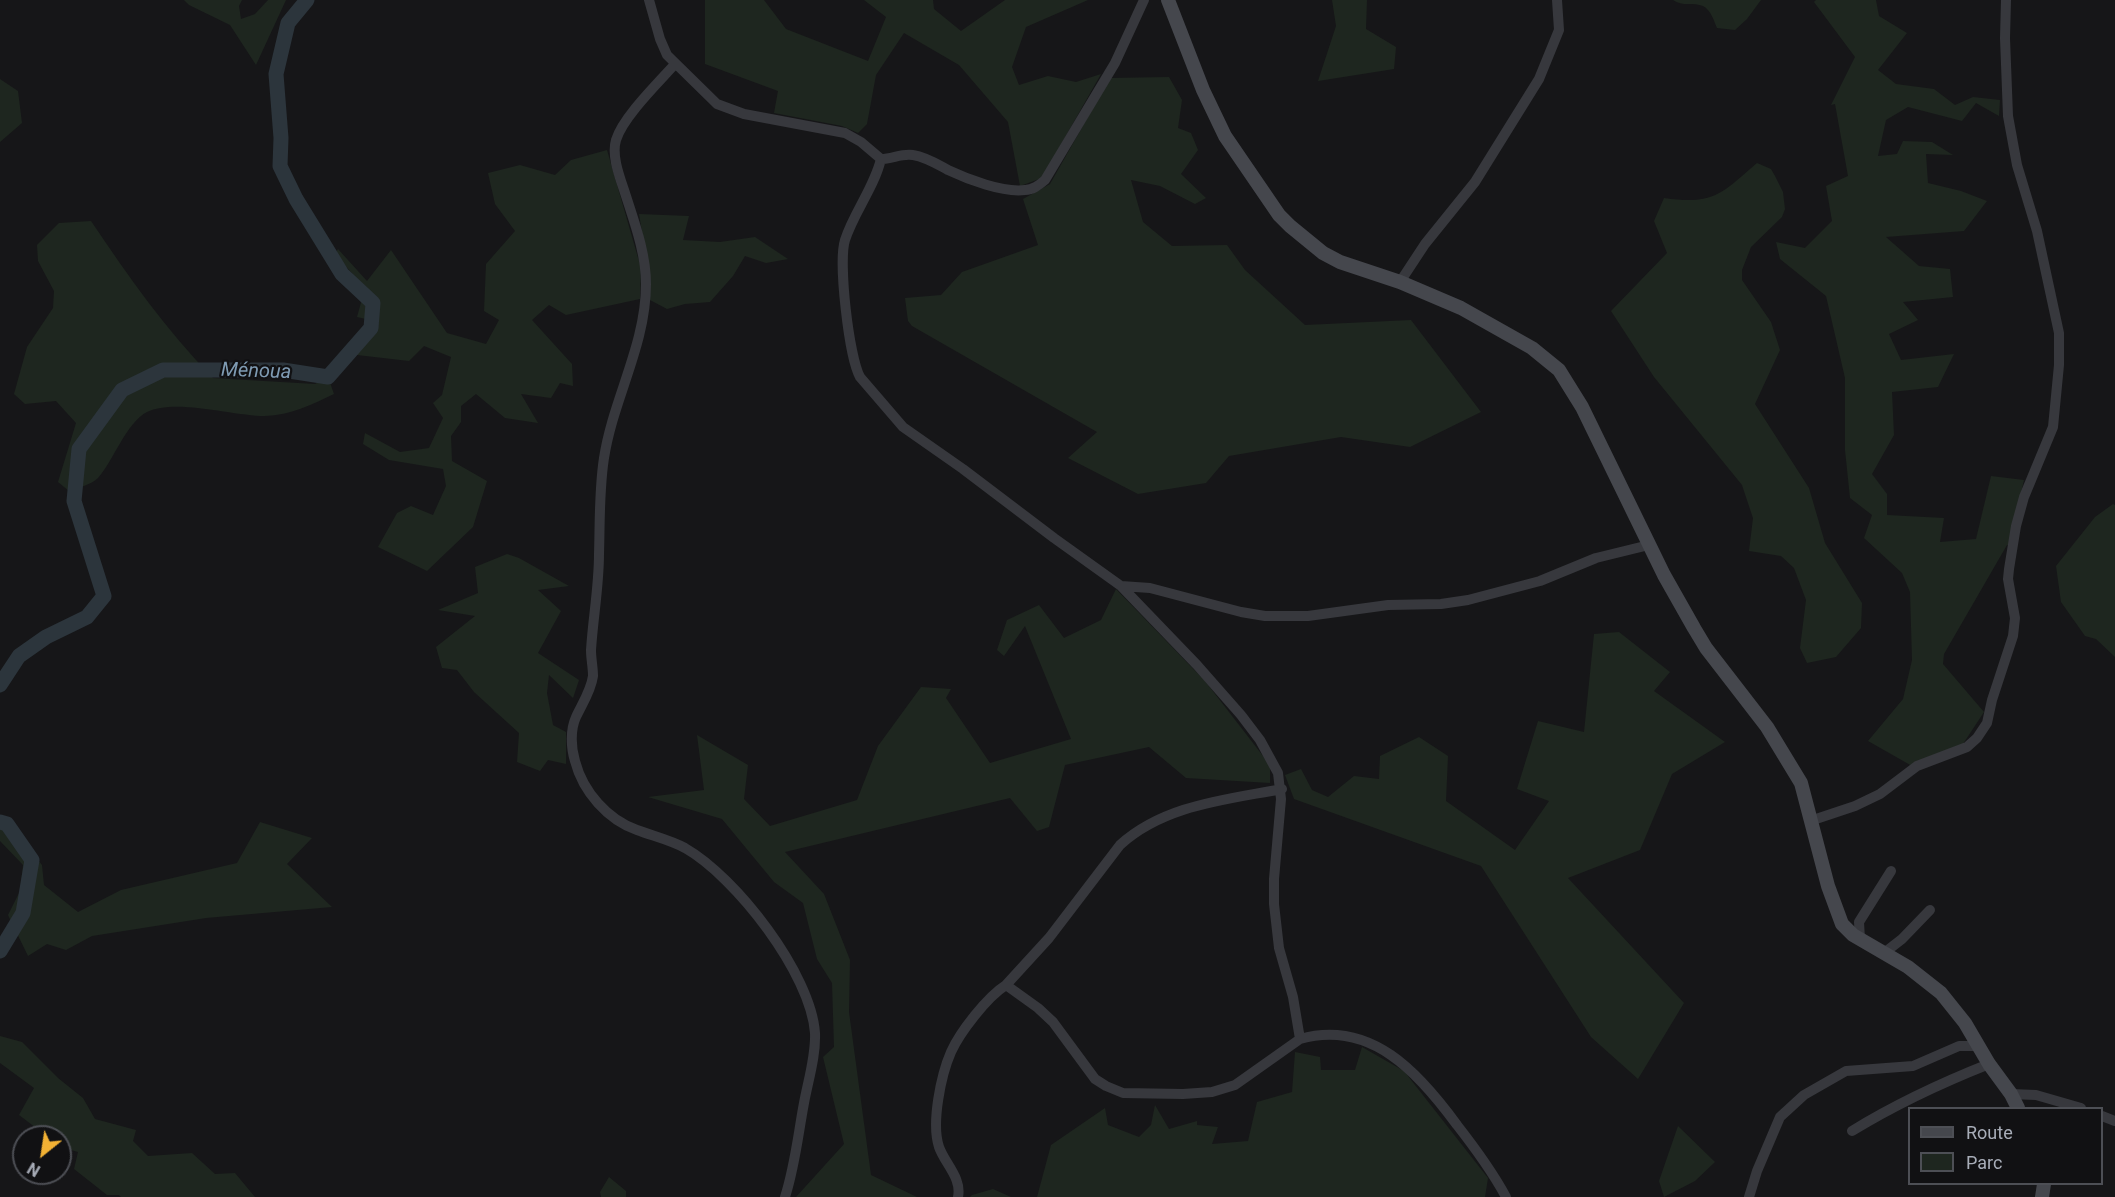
<!DOCTYPE html>
<html>
<head>
<meta charset="utf-8">
<style>
  body { margin:0 }
  #map { position:relative; width:2115px; height:1197px; overflow:hidden; background:#161618; font-family:Roboto,sans-serif }
  canvas { display:block }
  .legend { position:absolute; left:1908px; top:1107px; width:195px; height:78px; box-sizing:border-box; background:#111113; border:2px solid #4d4f55; margin:0; padding:8px 10px; list-style:none; font-size:18px; color:#a8adb8 }
  .legend li { display:flex; align-items:center; gap:12px; height:30px }
  .legend b { width:30px; border:2px solid #4d4f55 }
  .north { position:absolute; left:12px; top:1125px; width:60px; height:60px; box-sizing:border-box; background:#111113; border:2px solid #4d4f55; border-radius:50%; rotate:210deg; font-size:16px; font-weight:700; line-height:24px; text-align:center; color:#a8adb8 }
  .north::after { content:''; display:block; margin:auto; width:21px; height:27px; background:#f2b134; clip-path:polygon(50% 0,100% 100%,50% 72%,0 100%) }
</style>
</head>
<body>
<div id="map">
<canvas width="2115" height="1197"></canvas>
<ul class="legend">
<li><b style="height:8px;background:#45474d"></b>Route</li>
<li><b style="height:16px;background:#1e261f"></b>Parc</li>
</ul>
<div class="north">N</div>
</div>
<script>
const ctx = document.querySelector('canvas').getContext('2d');
ctx.lineJoin = 'round';
function paint(path, color) { ctx.fillStyle = color; ctx.fill(path, 'evenodd'); }
function trace(path, color, width, dash) { ctx.strokeStyle = color; ctx.lineWidth = width; ctx.lineCap = dash ? 'butt' : 'round'; ctx.setLineDash(dash || []); ctx.stroke(path); }
function write(font, color, halo, rows, align = 'center') {
  ctx.font = font + ' Roboto,sans-serif'; ctx.lineWidth = 4.5; ctx.setLineDash([]); ctx.textBaseline = 'middle'; ctx.strokeStyle = halo; ctx.fillStyle = color; for (const [text, x, y, turn = 0] of rows) {
    ctx.save(); ctx.translate(x, y); ctx.rotate((+turn || 0) * Math.PI / 180); ctx.textAlign = isNaN(turn) ? turn : align; if (halo) ctx.strokeText(text, 0, 0); ctx.fillText(text, 0, 0); ctx.restore();
  }
}
paint(new Path2D(`
  M184 0H242L239 6 241 19 255 14 268 0H286L256 65 230 25 189 5Z
  M705 0H764L786 29 868 61 886 17 864 0H933L934 9 961 31 1005 0H1088L1026 27 1012 67 1019 85 1048 76 1076 82 1101 74 1042 178 1020 186 1008 122 959 65 904 33 876 75 867 124 858 133 842 126 774 113 778 91 705 64Z
  M1332 0H1367L1366 29 1396 47 1394 69 1318 81 1336 26Z
  M1673 0H1761L1747 19 1735 30 1717 28C1714 21 1711 10 1703 6 1694 2 1682 7 1673 0Z
  M1816 0H1876L1879 16 1907 33 1878 70 1896 84 1934 89 1955 105 1973 97 2000 100 1999 116 1976 103 1962 121 1908 107 1886 120 1878 156 1897 154 1903 141 1932 142 1953 155 1926 154 1928 183 1961 191 1987 201 1964 231 1886 237 1919 266 1950 269 1953 297 1903 302 1918 320 1889 334 1901 360 1954 354 1938 387 1892 392 1894 435 1872 474 1887 494V515L1944 518 1940 542 1976 539 1991 476 2024 480 2009 545H2007L1944 654 1943 664 1984 712 1963 744 1912 766 1868 741 1903 699 1912 660 1910 592 1902 573 1864 538 1872 515 1850 498 1845 450V378L1826 296 1780 259 1776 242 1805 248 1832 221 1826 186 1848 176 1835 104 1831 105 1855 57 1814 2Z
  M1169 77 1182 100 1178 128 1191 133 1198 150 1181 174 1206 198 1195 204 1160 186 1131 180 1143 222 1172 246 1227 245 1245 270 1305 325 1411 320 1481 412 1410 447 1341 437 1229 456 1206 483 1138 494 1068 458 1097 432 912 326 908 321 905 298 941 295 962 272 1038 245 1023 199 1050 184 1110 78Z
  M0 79 18 91 22 123 0 142Z
  M607 150 641 268 640 299 566 315 549 305 532 320 572 364 573 386 560 383 551 398 521 394 538 423 505 418 476 394 461 406V422L451 436 452 461 487 481 473 527 427 571 378 547 397 513 411 506 433 515 446 486 443 469 389 460 363 444 365 433 400 452 429 448 443 418 433 403 442 395 451 357 424 346 409 361 357 355 350 357 379 322 357 317 365 288 335 254 338 249 367 281 391 250 447 333 486 344 499 320 484 311 486 264 515 231 495 204 488 173 520 165 555 175 571 160Z
  M1757 163 1771 169 1775 176 1783 192 1785 209 1782 217 1751 247 1742 270V280L1771 322 1780 350 1755 404 1809 488 1825 543 1862 603 1861 628 1836 657 1807 663 1800 648 1806 600 1794 568 1781 556 1749 551 1753 518 1742 485 1654 377 1611 311 1667 253 1654 221 1664 198C1714 205 1721 194 1757 163Z
  M639 214 689 216 683 240 720 242 755 237 788 259 766 263 745 256 733 276 710 302 685 304 667 309 650 300 648 268Z
  M91 221C128 276 166 330 213 378L315 384 328 377 334 394C311 405 291 415 265 416 234 416 175 398 147 412 126 423 114 460 98 478 92 484 78 488 69 491L58 482 76 423 56 401 25 404 14 394 27 347 53 308 54 291 38 261 37 245 59 223Z
  M2113 504 2115 505V657L2096 639 2085 636 2061 602 2056 566 2095 517Z
  M507 554 519 558 569 586 538 590 561 611 538 653 579 680 573 698 549 675 547 693 553 725 566 732V764L548 760 540 771 517 762 519 733 474 692 457 670 442 668 436 647 475 616 438 610 478 593 475 567Z
  M1116 589 1205 681 1270 765V783L1186 778 1149 747 1065 765 1049 827 1037 831 1010 798 785 852 824 894 850 960 849 1012 871 1175 917 1197H796L844 1144 823 1057 834 1047 832 983 817 959 803 903 774 882 722 819 648 797 704 790 697 735 748 765 744 799 770 826 857 800 878 746 921 687 951 689 946 698 990 763 1071 739 1025 626 1004 656 997 650 1007 620 1039 605 1064 638 1101 620Z
  M1619 632 1670 672 1654 691 1725 742 1672 774 1640 850 1568 878 1684 1003 1638 1079 1591 1037 1481 866 1294 799 1285 775 1301 769 1312 790 1328 797 1354 776 1379 779 1380 756 1419 737 1448 756 1446 801 1515 850 1549 801 1517 789 1538 721 1584 732 1594 634Z
  M0 821 16 833 42 865 44 885 78 912 121 890 237 863 260 822 312 838 287 864 332 907 206 918 92 936 66 950 47 944 28 956 8 915 20 891 23 865 0 841Z
  M0 1036 22 1042 58 1078 83 1098 95 1119 136 1130 133 1141 148 1156 192 1153 215 1174 235 1173 255 1197H121L119 1195H107L74 1169 78 1152 61 1147 60 1137H48L19 1115 34 1088 0 1063Z
  M1362 1047 1404 1071 1488 1178 1485 1197H1037L1051 1145 1105 1108 1108 1125 1139 1137 1151 1125 1155 1105 1169 1129 1197 1121V1125L1218 1127 1212 1144 1248 1141 1257 1102 1292 1092 1295 1052 1320 1057 1321 1070H1355Z
  M1678 1126 1715 1162 1695 1181 1664 1197 1659 1181Z
  M609 1177 626 1191V1197H601L600 1192Z
  M993 1189 1011 1197H970L972 1195Z`), '#1e261f');
trace(new Path2D(`
  M0 685 19 656 46 637 87 617 104 596 74 501 79 449 122 390 163 370H283L328 377 371 328 373 303 342 274 296 199 280 166 281 138 276 74 288 23 307 0
  M0 822 7 824 32 860 23 913 0 951`), '#2c353c', 15);
trace(new Path2D(`
  M649 0 660 39 667 55 717 104 744 114 845 133 861 142 881 159C874 188 854 212 845 240 838 262 849 357 860 377L903 427 963 469 1054 538 1121 586 1150 588 1241 612 1265 616H1308L1388 605 1441 604 1468 600 1540 581 1596 558 1649 545
  M675 64C658 83 623 117 616 140 611 157 621 180 626 196 635 224 646 254 646 284 646 345 613 399 604 458 599 490 600 522 599 554 599 586 593 618 591 650 591 659 593 667 593 676 591 691 582 704 576 717 570 730 571 748 575 761 583 792 608 820 637 830 653 836 670 840 685 848 736 877 811 974 815 1033 816 1056 808 1081 804 1103 798 1135 795 1166 785 1197
  M881 159C892 159 902 153 913 155 926 157 937 164 948 170 967 179 1003 193 1025 190 1033 190 1039 185 1045 180L1115 63 1144 0
  M1400 282 1425 244 1475 182 1539 79 1559 30 1557 0
  M1121 586 1197 665 1241 715 1260 740 1278 773 1281 799 1274 879V904L1279 948 1293 997 1300 1039
  M1810 821 1855 806 1880 794 1917 766 1967 747 1977 738 1987 723 1992 700 2013 636 2015 618 2008 579 2009 569 2016 526 2024 497 2053 427 2059 365V333L2037 231 2017 165 2008 116 2005 38 2006 0
  M1860 939 1859 922 1891 871
  M1884 953 1902 939 1930 910
  M1006 985 1049 938 1120 845C1164 805 1225 800 1282 789
  M2011 1094 2036 1095 2081 1108
  M2102 1116 2115 1121
  M1852 1131C1896 1104 1941 1083 1989 1064
  M958 1197C962 1178 945 1164 939 1147 931 1123 941 1075 951 1052 960 1032 987 997 1006 985L1038 1008 1053 1022 1095 1079 1106 1086 1123 1093 1183 1094 1212 1092 1235 1085 1300 1039C1371 1019 1419 1073 1457 1125 1475 1148 1492 1171 1506 1197
  M1749 1197 1757 1171 1780 1117 1804 1095 1846 1071 1913 1066 1959 1046H1978`), '#37383d', 10);
trace(new Path2D(`
  M1168 0 1203 90 1225 136 1279 215 1290 226 1323 253 1340 262 1400 282 1461 308 1532 348 1559 370 1582 407 1664 575 1694 628 1706 648 1767 727 1801 783 1828 886 1842 924 1853 935 1908 967 1941 993 1965 1023 1989 1064 2011 1094 2018 1108
  M2042 1197 2044 1184`), '#45474d', 14);
write('italic 20px', '#7f9bb3', '#111113', [
  ["Ménoua",256,372,2]
]);
</script>
</body>
</html>
